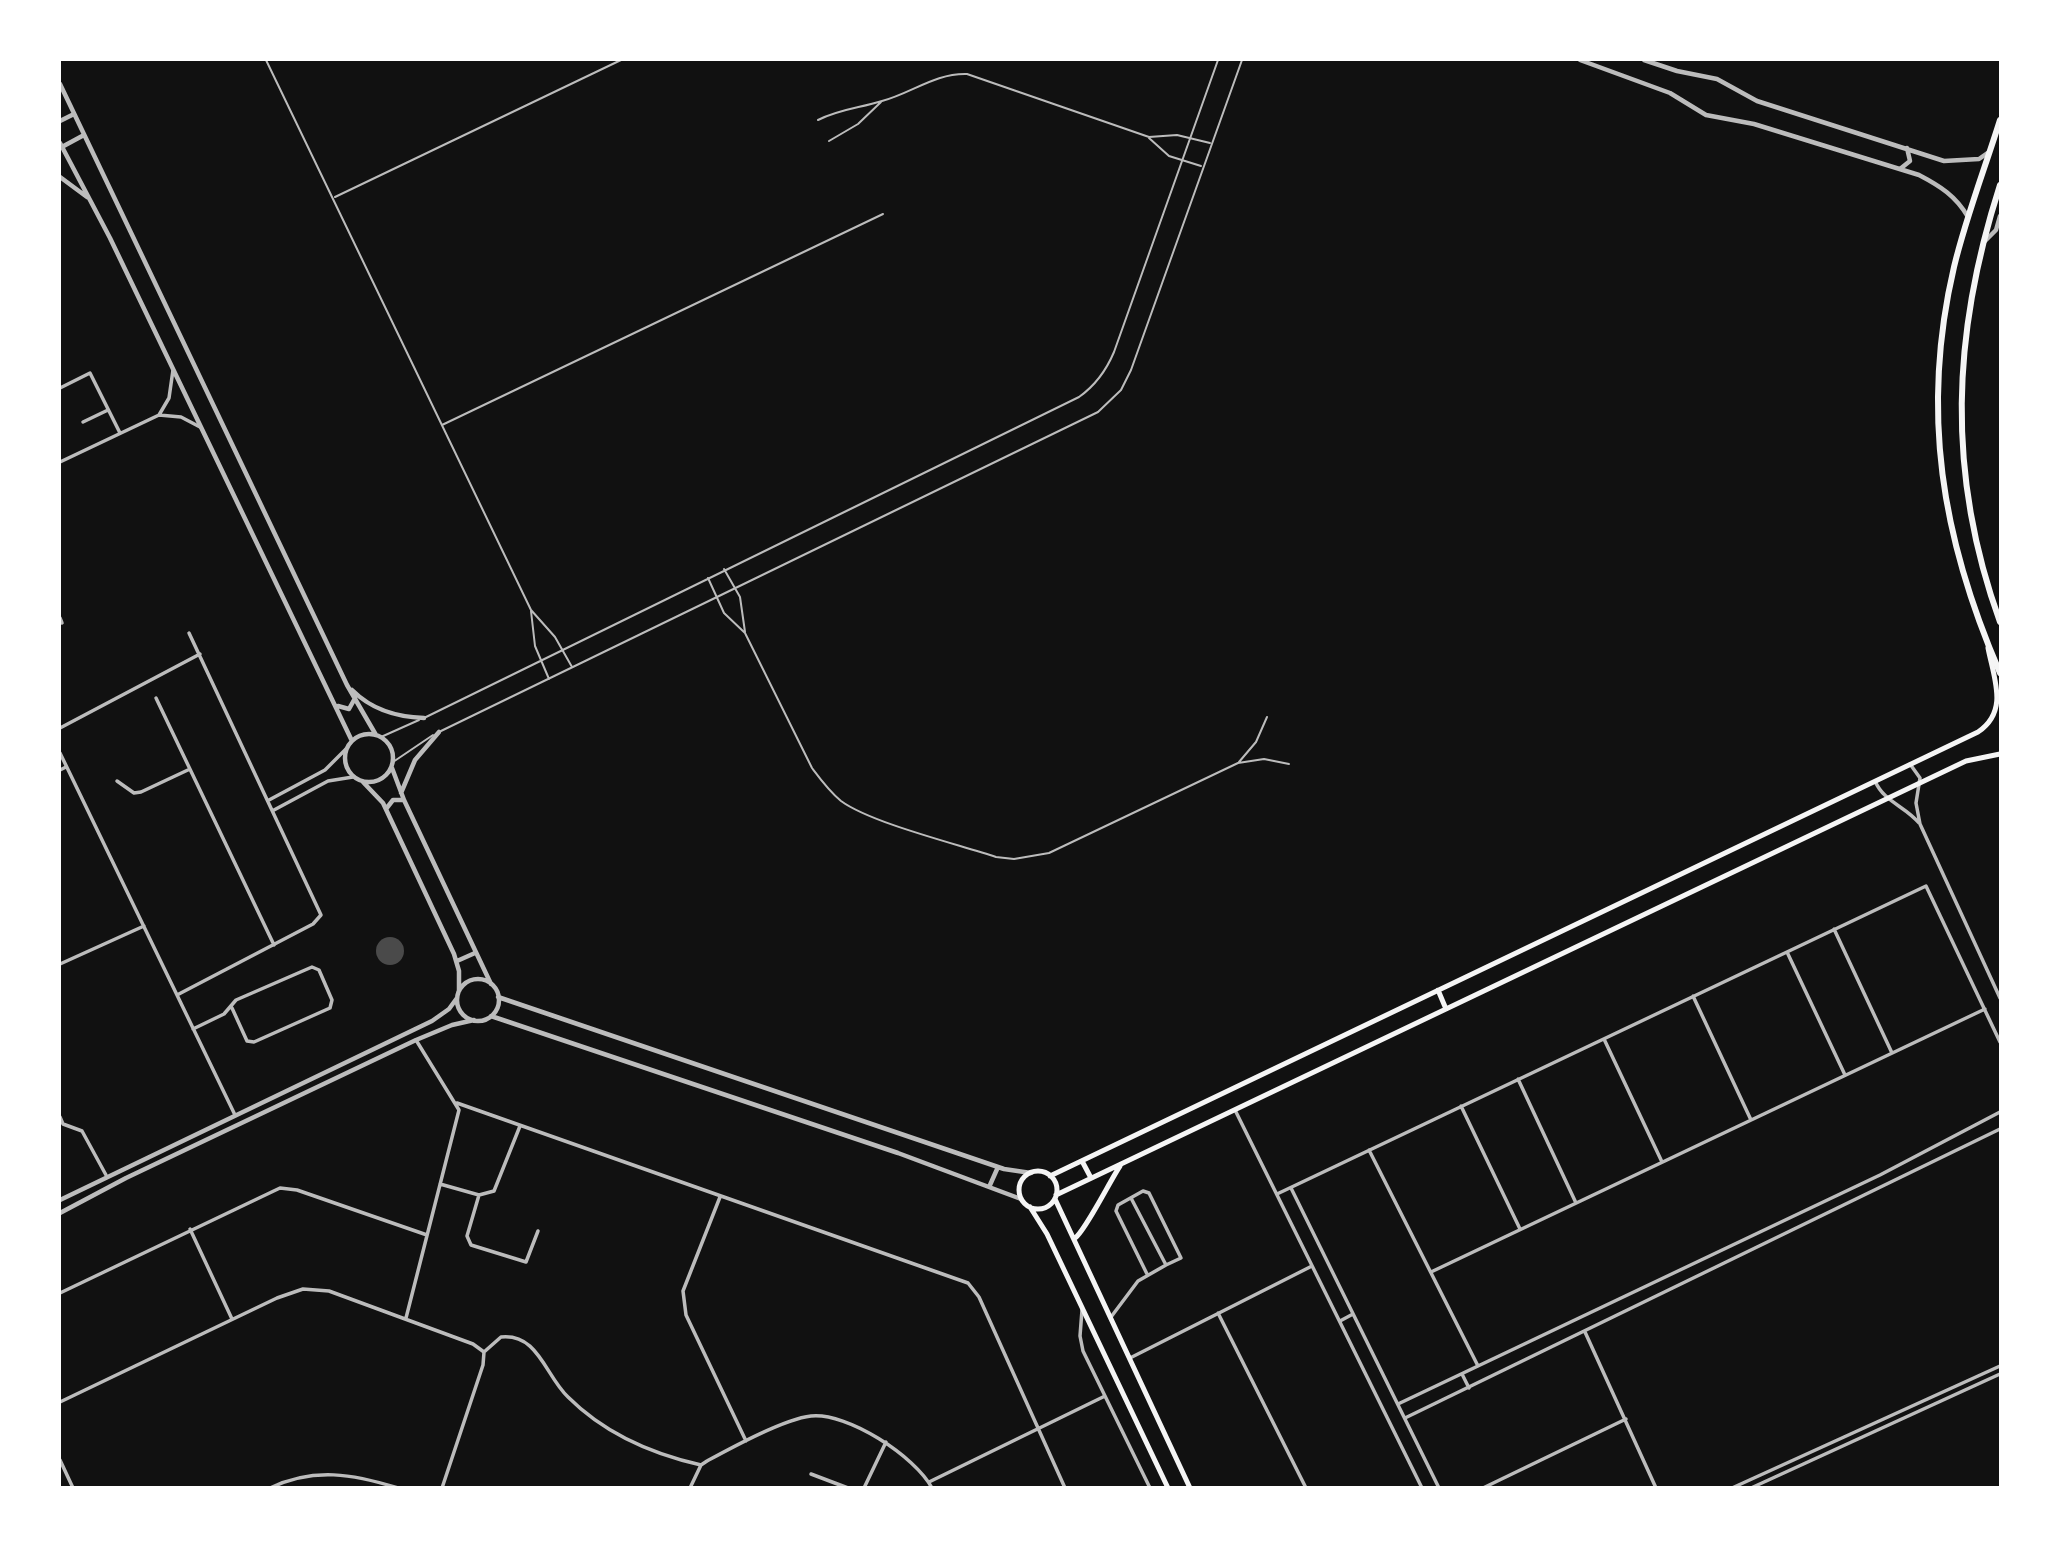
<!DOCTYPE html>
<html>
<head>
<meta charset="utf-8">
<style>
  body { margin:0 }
  #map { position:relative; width:2060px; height:1547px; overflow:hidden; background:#111; font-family:Mulish,sans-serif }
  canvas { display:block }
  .frame { position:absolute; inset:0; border:61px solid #fff; pointer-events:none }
</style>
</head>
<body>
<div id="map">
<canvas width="2060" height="1547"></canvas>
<div class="frame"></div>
</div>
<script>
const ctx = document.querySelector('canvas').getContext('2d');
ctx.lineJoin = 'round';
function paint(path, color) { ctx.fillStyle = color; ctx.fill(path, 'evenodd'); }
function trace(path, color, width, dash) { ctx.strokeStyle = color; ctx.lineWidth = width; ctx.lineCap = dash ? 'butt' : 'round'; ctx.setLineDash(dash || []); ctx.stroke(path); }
paint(new Path2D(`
  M376 951a14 14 0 1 1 28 0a14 14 0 1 1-28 0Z`), '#4a4a4a');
trace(new Path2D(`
  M266 60 531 610 555 637 572 667
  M818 120C840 109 860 108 882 101 912 93 935 73 967 74L1149 137 1177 135 1210 143
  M1149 138 1169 156 1201 166
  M829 141 858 124 881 102
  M335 197 621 60
  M442 425 883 214
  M724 569 740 597 745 632
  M708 578 724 613 745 633 812 768C821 780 829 791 841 801 871 823 957 844 996 857L1014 859 1049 853 1238 763 1264 759 1289 764
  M531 611 535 646 549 679
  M424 718 1079 397C1096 385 1106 371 1114 352L1218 60
  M441 731 1098 412 1121 390 1131 370 1242 60
  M381 737 419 720
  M393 762 433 735
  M1239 762 1256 742 1267 717`), '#bcbcbc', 2);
trace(new Path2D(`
  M60 388 90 373 120 433
  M159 415 169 398 173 370
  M83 422 108 410
  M60 462 159 415 181 417 200 427
  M60 618 62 623
  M156 698 274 945
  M60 728 200 654
  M60 753 235 1115
  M1910 764 1920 778 1916 803 1920 824 2000 998
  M60 770 66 767
  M117 781 134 793 141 792 190 769
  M1875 781C1884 802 1905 806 1919 823
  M269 800 325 770 346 749
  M274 810 328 781 353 777
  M1834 929 1892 1053
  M1787 952 1845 1075
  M60 964 144 926
  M177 995 313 924 321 915 189 633
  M1693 996 1751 1120
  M193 1029 224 1014 236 1000 312 967 319 970 332 1000 330 1008 254 1042 247 1041 232 1008
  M1604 1039 1662 1162
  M1518 1079 1576 1203
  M457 1103 968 1283 979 1297 1065 1488
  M1461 1106 1520 1229
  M1235 1110 1422 1488
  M60 1117 63 1124 82 1131 106 1175
  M1369 1150 1478 1366
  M440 1184 479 1195 494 1191 520 1126
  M1291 1188 1439 1488
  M1277 1194 1926 886 2000 1042
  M479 1195 467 1236 471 1245 526 1262 538 1231
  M720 1197 683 1291 686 1315 746 1441
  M190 1229 232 1319
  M1431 1272 1985 1009
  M1147 1274 1116 1211 1118 1205 1143 1191 1149 1193 1181 1258 1166 1265
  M60 1293 280 1188 297 1190 427 1235
  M1082 1310 1080 1336 1083 1351 1150 1488
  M1218 1313 1306 1488
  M1111 1317 1138 1281 1166 1265 1131 1198
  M406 1318 459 1110 416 1040
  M1340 1321 1353 1314
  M1585 1332 1656 1488
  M484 1352 501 1337C538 1333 545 1375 568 1397 605 1434 652 1454 701 1465
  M1130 1358 1312 1266
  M1462 1374 1469 1388
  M60 1402 277 1298 303 1289 329 1291 473 1344 484 1352 483 1365 442 1488
  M1398 1404 1880 1175 2000 1112
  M1405 1418 2000 1129
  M60 1460 73 1488
  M811 1474 848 1488
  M929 1482 1105 1396
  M270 1488C314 1467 353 1474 398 1488
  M690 1488 701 1465 707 1461C731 1448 784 1419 811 1416 847 1412 915 1456 932 1488
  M864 1488 886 1442
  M1483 1488 1626 1419
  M1732 1488 2000 1366
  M1751 1488 2000 1374`), '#bcbcbc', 3.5);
trace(new Path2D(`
  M1580 60 1670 93 1706 115 1754 124 1919 175C1940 186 1956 196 1968 217
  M1644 60 1677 71 1717 79 1757 101 1944 161 1979 159 1989 152
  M60 84 347 685 376 735
  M60 121 74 114
  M60 143 110 238 352 741
  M60 148 84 135
  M1900 169 1910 161 1907 148
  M60 177 87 197
  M1984 242 1996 230 2000 216
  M352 690C372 710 396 717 424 718
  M338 706 349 709 354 700
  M345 758a24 24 0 1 1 48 0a24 24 0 1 1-48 0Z
  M392 768 404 800 491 984
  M363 782 383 803 454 954 459 971V991
  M401 793 415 760 439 732
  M386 809 393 800H403
  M457 961 475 953
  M457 1000a21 21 0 1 1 42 0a21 21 0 1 1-42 0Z
  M498 997 1004 1169 1031 1173
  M491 1016 898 1153 1021 1199
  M990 1185 998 1167
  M60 1200 432 1021 449 1009 457 998
  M60 1213 126 1178 416 1040 452 1025 474 1020`), '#bcbcbc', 4.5);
trace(new Path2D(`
  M1438 990 1446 1009
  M1082 1161 1091 1178
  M1019 1190a19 19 0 1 1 38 0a19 19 0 1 1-38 0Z
  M1050 1176 1978 732C2009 711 1994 679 1988 648
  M1056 1195 1966 761 2000 754
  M1055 1199 1190 1488
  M1030 1207 1047 1234 1168 1488
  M1074 1239C1084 1233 1110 1181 1120 1166`), '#f5f5f5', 5);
trace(new Path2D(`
  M2000 120C1985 168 1966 217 1954 267 1920 412 1942 539 2000 673
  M2000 185C1952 334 1946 473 2000 622`), '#f5f5f5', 6);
</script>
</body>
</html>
